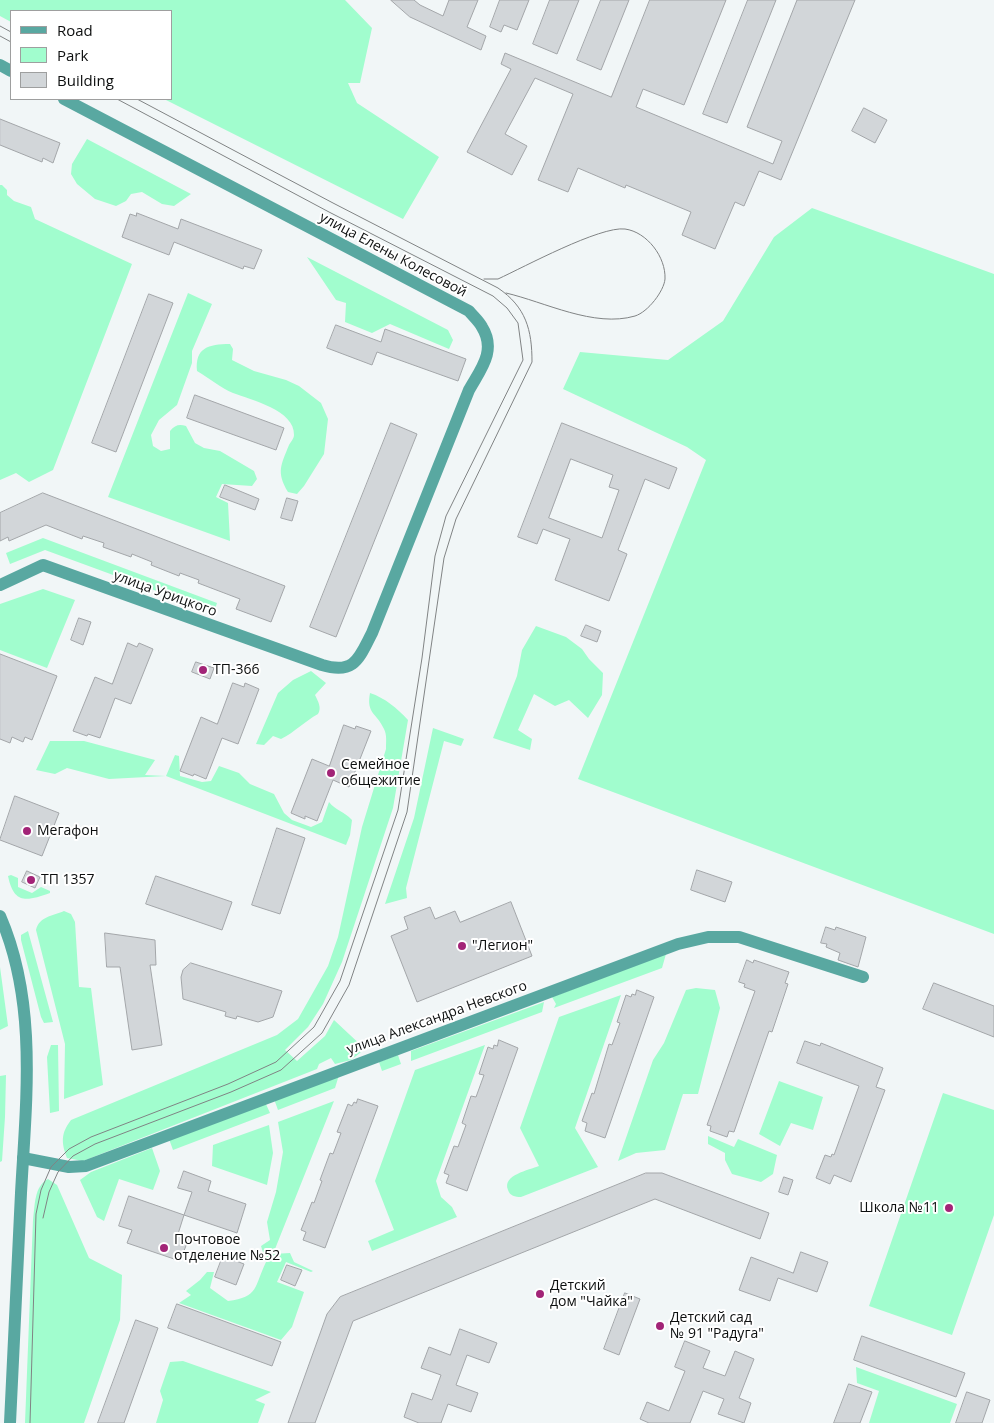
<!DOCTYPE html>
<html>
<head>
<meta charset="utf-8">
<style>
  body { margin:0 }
  #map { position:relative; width:994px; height:1423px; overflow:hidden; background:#f1f6f7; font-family:"Open Sans",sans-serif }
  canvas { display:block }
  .legend { position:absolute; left:10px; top:10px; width:162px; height:90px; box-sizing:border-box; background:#fff; border:1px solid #9e9f9f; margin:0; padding:6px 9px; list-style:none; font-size:15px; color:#0d0f0f }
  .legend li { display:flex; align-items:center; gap:10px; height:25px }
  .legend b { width:25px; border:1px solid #9e9f9f }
</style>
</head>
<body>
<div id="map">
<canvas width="994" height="1423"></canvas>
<ul class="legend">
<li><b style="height:6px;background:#59a8a1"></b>Road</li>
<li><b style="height:14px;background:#a1fdce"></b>Park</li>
<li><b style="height:14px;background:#d2d6d9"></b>Building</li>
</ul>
</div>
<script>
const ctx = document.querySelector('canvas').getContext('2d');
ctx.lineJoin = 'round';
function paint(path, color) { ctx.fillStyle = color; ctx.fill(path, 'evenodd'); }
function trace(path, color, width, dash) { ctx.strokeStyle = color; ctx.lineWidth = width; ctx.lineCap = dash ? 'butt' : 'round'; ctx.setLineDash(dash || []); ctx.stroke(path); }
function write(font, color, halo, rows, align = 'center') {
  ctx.font = font + ' "Open Sans",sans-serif'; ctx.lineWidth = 4; ctx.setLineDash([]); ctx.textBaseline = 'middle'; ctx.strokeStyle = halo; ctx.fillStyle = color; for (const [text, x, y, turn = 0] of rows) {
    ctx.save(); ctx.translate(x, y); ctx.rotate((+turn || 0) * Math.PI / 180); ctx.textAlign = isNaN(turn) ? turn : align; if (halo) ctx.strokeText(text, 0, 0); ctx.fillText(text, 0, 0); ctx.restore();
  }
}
paint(new Path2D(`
  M0 0H345L372 28 360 83H348L357 103 439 157 403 219 164 99H171V11H11V22L0 16Z
  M87 139 191 194 174 206 162 204 142 192 131 194 126 201 116 206 95 199 77 184 71 174 72 164Z
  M0 185H2L7 190V195L14 201 31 207 35 219 132 264 53 470 29 482 16 473 0 480Z
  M812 208 994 274V934L578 779 706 460 687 447 563 389 580 352 668 360 723 321 774 237Z
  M307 257 448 330 453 340 449 349 390 324 372 333 345 322 346 303 336 300Z
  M188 293 212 304 192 351V363L177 405 159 420 151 435 153 446 161 451 170 449V431C175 425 179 424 186 426L195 443 204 448 220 451 254 471 257 479 252 486 222 484 216 497 228 503 230 541 108 497Z
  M230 344 233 349 232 360 254 371 286 380 299 386 321 403 328 419 324 454 304 486 297 494 288 492C276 472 281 465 289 445 291 442 294 438 294 435 295 410 251 400 233 393 221 388 209 378 197 371 195 348 208 344 230 344Z
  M43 538 217 603 214 612 45 550 10 564 6 553Z
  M43 589 75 600 47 668 0 650V604Z
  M536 626 566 637 582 649 589 659 603 673 602 695 588 718 569 700 555 706 534 694 518 730 532 739 530 750 493 738 517 676 522 650Z
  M311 671 326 683 315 695C318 701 322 708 318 714 305 721 295 732 281 739L273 736 264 745 256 744 278 693 293 680Z
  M370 693C385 698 397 708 408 720L393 808 342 962 323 1004 308 1027 285 1050 297 1061 325 1036 334 1020 365 1049 351 1060 335 1064 331 1058 319 1064 317 1069 83 1161 67 1158C61 1142 61 1133 71 1120L277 1035 298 1019 328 966 338 937 362 827 386 749C386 741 387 735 384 729 377 713 366 714 370 693Z
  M433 728 464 739 461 746 444 741 406 888 407 898 385 904 414 818Z
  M50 741H84L155 760 145 775 166 776 175 755 179 756 180 776 202 782 211 781 219 766 239 773 250 784 274 794 284 813 292 820 311 827 322 822 329 802C336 811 344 811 352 820L350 835 346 845 166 776 109 779 67 768 55 774 36 770Z
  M11 875 18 878V887L32 893 41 887 50 891V893C27 901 14 905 8 876Z
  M64 911 71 914 75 922 79 987 91 988 103 1085 64 1099 65 1044 36 930C39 917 52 916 64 911Z
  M28 931 53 1022 44 1023 41 1017 21 940V935Z
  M666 954 662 968 554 1008 556 1004 552 997Z
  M0 967 8 1026 0 1030Z
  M696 988 715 990 720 1008 698 1094H683L665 1150 636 1153 618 1161 653 1060 664 1043 686 990Z
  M621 995 575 1128 598 1167 521 1197C515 1197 510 1196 508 1190 502 1175 529 1170 539 1166L520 1128 559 1017Z
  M544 1002 542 1012 411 1061V1051Z
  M51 1045H58L59 1111 50 1113 47 1057Z
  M485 1045 436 1181 441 1197 452 1207 457 1217 372 1251 368 1241 394 1230 375 1181 415 1070Z
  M398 1055 401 1064 382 1071 379 1062Z
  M6 1075 5 1117 2 1161 0 1162V1076Z
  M339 1075 335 1088 278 1110 274 1099Z
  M779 1081 823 1097 813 1130 791 1123 780 1146 759 1134Z
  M943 1093 994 1110V1215L952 1335 869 1306Z
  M334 1101 273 1254 290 1253 294 1262 313 1271 311 1272 286 1262 277 1282 304 1292 292 1327 281 1340 179 1303 191 1295 186 1291 200 1280 207 1272H214L210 1288 228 1301C259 1297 254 1287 266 1262L261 1246 270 1240 267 1222 276 1192 283 1152 278 1122Z
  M265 1102 270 1113 173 1150 169 1139Z
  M269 1125 273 1153 267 1185 212 1166 213 1145Z
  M708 1136 734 1147 738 1139 777 1155 773 1174 761 1182 732 1174 725 1160V1153L708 1144Z
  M152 1148 160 1171 153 1190 119 1179 104 1221 97 1217 80 1180 91 1172Z
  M48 1179 57 1185 89 1258 122 1275 120 1320 84 1423H25L33 1220C35 1206 34 1186 48 1179Z
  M183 1361 271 1392 255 1400 265 1404 258 1423H156L163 1400 160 1391 170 1362Z
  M856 1367 957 1404 950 1423H869L879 1391 857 1383Z`), '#a1fdce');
const building = new Path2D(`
  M391 0H414L420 5 443 16 449 0H478L467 27 486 36 481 50 410 17Z
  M500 0H529L517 30 504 25 501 32 490 27Z
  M550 0H579L557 54 533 44Z
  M601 0H629L601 70 577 60Z
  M650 0H726L684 105 643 89 636 107 773 164 782 141 747 127 797 0H855L781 180 759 171 744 206 735 202 715 249 682 235 691 212 626 185 625 188 578 168 568 192 538 180 573 94 535 78 505 134 527 146 512 175 467 152 511 69 501 64 505 53 611 97Z
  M748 0H776L727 123 703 114Z
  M864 108 887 120 875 143 852 131Z
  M0 119 60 143 53 163 43 158 42 162 0 145Z
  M137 213 178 229 181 219 262 250 254 269 244 266 243 269 174 242 169 255 122 237 130 214 136 216Z
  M149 294 173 303 116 452 92 443Z
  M336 325 381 342 385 329 466 359 458 381 377 352 372 365 327 348Z
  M195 395 284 428 276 450 187 418Z
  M391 423 417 434 336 637 310 627Z
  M562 423 677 468 669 489 645 479 618 550 627 554 609 601 555 580 570 539 543 529 537 544 518 537ZM571 459 613 475 609 487 619 490 602 538 549 518Z
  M225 485 259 499 255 510 220 497Z
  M43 493 285 586 271 622 236 609 240 599 198 583 199 580 180 573 179 576 151 565 152 562 132 554 131 557 103 547 104 543 83 536 82 539 46 525 9 541 8 537 0 541V513Z
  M287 498 298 501 292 521 281 518Z
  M79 618 91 622 83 645 71 640Z
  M586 625 601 631 597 642 581 636Z
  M128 643 137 647 139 643 153 649 131 704 115 698 100 738 88 734 87 736 73 731 95 677 112 684Z
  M0 654 57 676 32 740 25 737 23 742 12 737 10 743 0 739Z
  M196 662 214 668 210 679 192 672Z
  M233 683 244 687 245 683 259 689 238 744 222 738 206 779 194 774 193 776 180 771 201 717 217 724Z
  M344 725 355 729 356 726 371 731 349 787 333 780 317 821 305 816V819L291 813 312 759 329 766Z
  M15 796 59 813 42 856 0 840Z
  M277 828 305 838 280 914 252 905Z
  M697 870 732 882 725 902 691 890Z
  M27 871 40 877 35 888 22 882Z
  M156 876 232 902 222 930 146 904Z
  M511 902 532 956 417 1002 391 936 408 929 404 917 430 907 435 919 455 911 460 922Z
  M826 927 835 930 836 927 866 937 858 967 838 960 840 953 826 947 827 944 821 943Z
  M105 933 155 940 156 965H150L162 1045 132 1050 120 967H107Z
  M747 960 753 963 754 960 789 972 785 983 788 984 772 1032 769 1031 734 1132 729 1131 727 1137 710 1131 711 1126 707 1125 755 991 744 987 745 984 739 982Z
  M191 963 282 991 273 1017 258 1022 237 1016 236 1019 225 1016 226 1012 183 999 181 977 183 970Z
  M934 983 994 1006V1037L923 1009Z
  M637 990 654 997 605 1138 585 1131 587 1123 582 1121 592 1093 594 1094 609 1044 612 1045 620 1023 617 1022 626 995 631 997 632 994 635 995Z
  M499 1040 518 1048 467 1191 446 1183 449 1175 444 1173 454 1146 458 1147 466 1125 462 1123 471 1096 476 1097 484 1075 479 1074 488 1047 493 1049 494 1045 497 1046Z
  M805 1041 820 1046 821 1043 883 1068 876 1087 885 1090 851 1182 834 1175 830 1184 816 1178 825 1155 831 1157 832 1154 834 1155 859 1086 797 1063Z
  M358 1099 378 1106 325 1248 303 1240 306 1232 301 1230 312 1202 314 1203 322 1181 320 1180 330 1153 333 1154 341 1133 337 1132 348 1104 352 1106 354 1102 356 1103Z
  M184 1171 211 1181 208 1191 246 1204 237 1233 184 1215 192 1192 178 1188Z
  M646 1173H662L769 1213 760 1239 655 1199 353 1321 315 1423H288L327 1314 340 1297Z
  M784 1177 793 1180 788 1195 779 1192Z
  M129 1196 184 1215 178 1234 189 1238 180 1261 127 1243 132 1230 119 1226Z
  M801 1252 828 1262 817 1292 778 1278 770 1301 739 1290 751 1257 793 1273Z
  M223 1256 244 1264 236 1285 215 1277Z
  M287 1265 302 1270 295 1286 281 1280Z
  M625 1293 640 1299 619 1355 604 1349Z
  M177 1304 281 1342 272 1366 168 1328Z
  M136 1320 158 1328 124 1423H98Z
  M460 1329 497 1343 489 1363 467 1355 456 1385 478 1393 471 1412 448 1404 441 1423H419L404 1417 412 1393 432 1400 441 1375 421 1368 429 1347 450 1355Z
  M862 1336 965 1373 956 1397 854 1360Z
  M685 1341 710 1351 703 1368 725 1376 735 1351 754 1359 739 1398 751 1403 744 1423 718 1414 724 1399 703 1391 690 1423H649L640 1419 647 1402 669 1411 685 1371 675 1367Z
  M849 1384 872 1392 860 1423H834Z
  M967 1392 990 1400 982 1423H956Z`);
paint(building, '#d2d6d9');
trace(building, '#a3a6a9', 1);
trace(new Path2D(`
  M0 65 11 71
  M0 585 43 565 322 665C355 675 359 658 372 633L469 390C480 370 497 351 482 327 479 321 473 316 469 311L64 99
  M23 1158 69 1167 86 1166 678 944 708 937H739L863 977`), '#59a8a1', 12);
trace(new Path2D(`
  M0 916C38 1003 26 1101 21 1193 18 1269 14 1346 10 1423`), '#59a8a1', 12);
trace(new Path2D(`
  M0 26 11 32
  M0 36 11 42
  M484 279H498C524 267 600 226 625 229 647 232 666 257 665 279 664 291 648 312 635 316 594 328 545 302 506 293
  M43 1218 49 1192 58 1172 73 1156 95 1144 231 1092 281 1070 322 1033 349 985 407 812 444 558 456 519 532 362C532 330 526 307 498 288L333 203 137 99
  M30 1423 36 1214 41 1190 51 1167 69 1149 91 1137 228 1084 276 1062 314 1027 340 981 398 810 422 658 435 556 446 516 523 360 518 323 507 308 493 296 329 212 117 99`), '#808384', 1);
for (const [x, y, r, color] of [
  [203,670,5,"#a22477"],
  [331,773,5,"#a22477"],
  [27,831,5,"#a22477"],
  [31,880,5,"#a22477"],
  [462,946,5,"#a22477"],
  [949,1208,5,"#a22477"],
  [164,1248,5,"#a22477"],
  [540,1294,5,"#a22477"],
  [660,1326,5,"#a22477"]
]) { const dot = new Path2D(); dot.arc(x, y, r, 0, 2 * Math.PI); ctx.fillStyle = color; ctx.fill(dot); trace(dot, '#fff', 2); }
write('14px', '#0d0f0f', '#fff', [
  ["улица Елены Колесовой",393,255,28],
  ["улица Урицкого",165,594,20],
  ["улица Александра Невского",437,1018,-20]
]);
write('14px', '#0d0f0f', '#fff', [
  ["ТП-366",213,670],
  ["Семейное",341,765],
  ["общежитие",341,781],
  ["Мегафон",37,831],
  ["ТП 1357",41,880],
  ["\"Легион\"",472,946],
  ["Школа №11",939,1208,"right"],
  ["Почтовое",174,1240],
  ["отделение №52",174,1256],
  ["Детский",550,1286],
  ["дом \"Чайка\"",550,1302],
  ["Детский сад",670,1318],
  ["№ 91 \"Радуга\"",670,1334]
], 'left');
</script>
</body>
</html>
